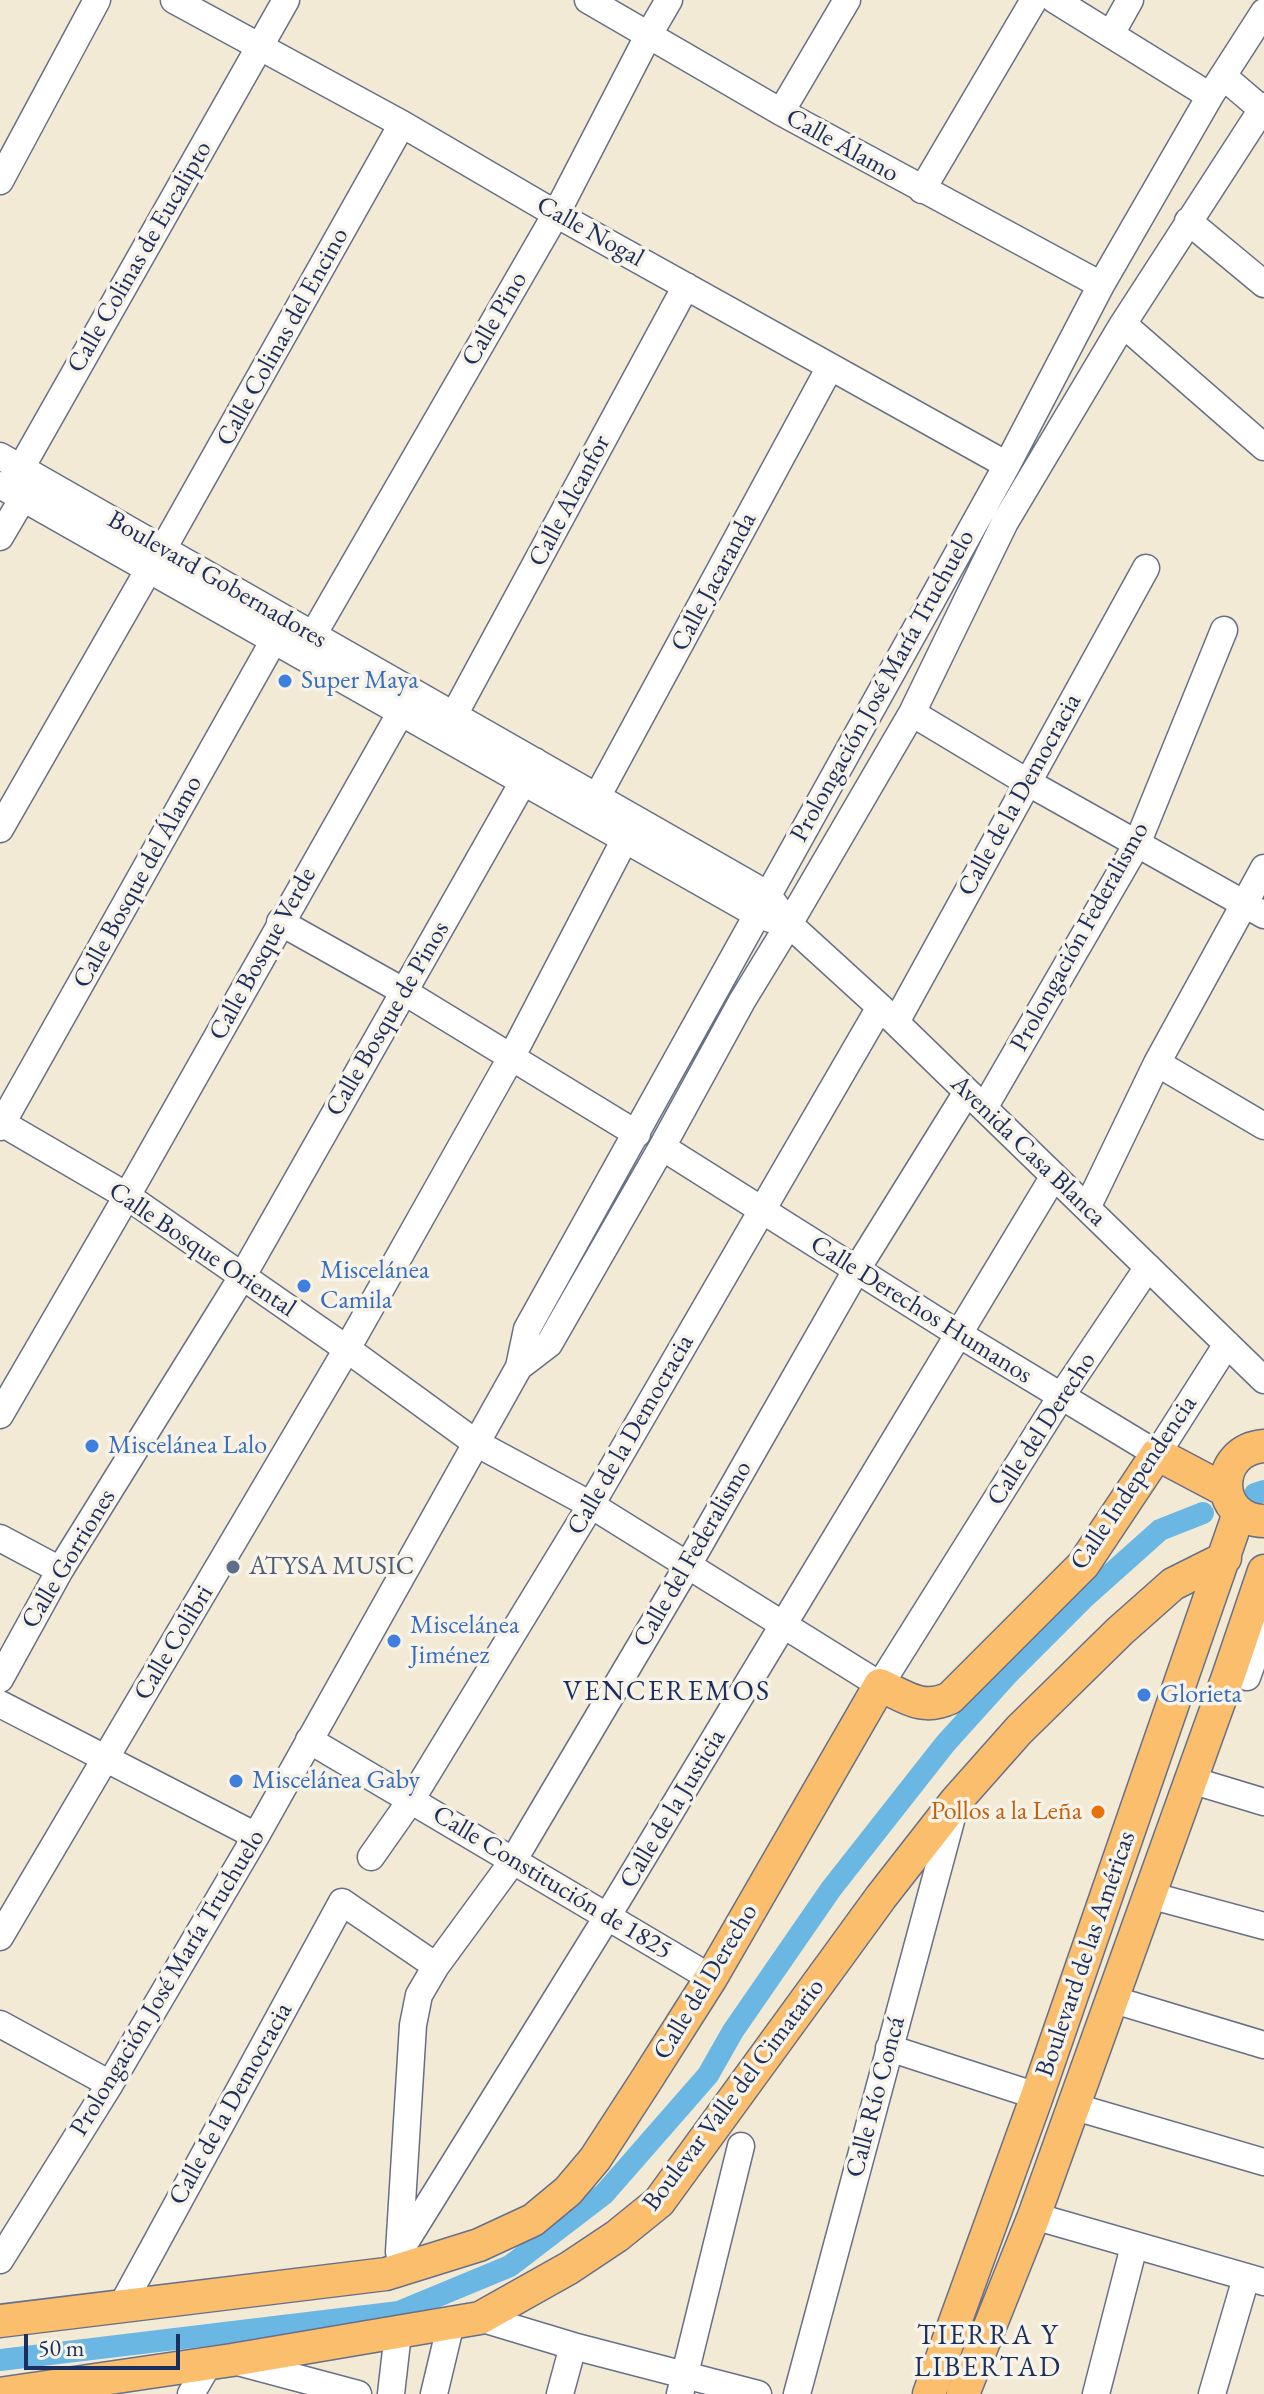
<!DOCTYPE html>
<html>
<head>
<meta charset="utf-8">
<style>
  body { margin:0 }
  #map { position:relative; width:1264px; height:2394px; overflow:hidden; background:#f3ead5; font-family:"EB Garamond",serif }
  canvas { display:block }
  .scale { position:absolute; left:24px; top:2334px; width:156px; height:36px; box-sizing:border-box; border:4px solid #1b2f5e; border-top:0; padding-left:10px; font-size:24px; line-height:28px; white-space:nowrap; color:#1b2f5e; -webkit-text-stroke:6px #f7f3e8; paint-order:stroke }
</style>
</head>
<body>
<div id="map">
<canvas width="1264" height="2394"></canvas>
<div class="scale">50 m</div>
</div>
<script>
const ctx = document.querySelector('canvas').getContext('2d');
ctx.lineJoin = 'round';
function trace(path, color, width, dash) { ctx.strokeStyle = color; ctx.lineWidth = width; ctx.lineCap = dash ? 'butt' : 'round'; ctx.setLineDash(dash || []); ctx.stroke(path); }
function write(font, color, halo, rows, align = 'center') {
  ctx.font = font + ' "EB Garamond",serif'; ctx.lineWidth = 7; ctx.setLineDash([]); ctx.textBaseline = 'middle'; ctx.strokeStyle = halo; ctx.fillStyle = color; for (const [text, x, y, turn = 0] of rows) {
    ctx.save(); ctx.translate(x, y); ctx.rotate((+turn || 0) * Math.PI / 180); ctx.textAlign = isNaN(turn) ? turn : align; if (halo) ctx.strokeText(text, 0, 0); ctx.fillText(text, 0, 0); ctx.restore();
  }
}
trace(new Path2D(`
  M1255 1494 1264 1491
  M0 2360 399 2312 510 2266 604 2194 708 2075 733 2031 831 1889 945 1744 1009 1673 1085 1597 1160 1530 1203 1513`), '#6bb7e4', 22);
const minor = new Path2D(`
  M174 0 402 124 556 214 1007 465
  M588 0 781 112 1101 285
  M1055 0 1210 96
  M1111 34 1130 0
  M1224 77 1264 111
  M781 112 847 0
  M0 181 97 0
  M922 190 1034 0
  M1188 221 1264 284
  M1123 324 1264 447
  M0 456 767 894 789 924 880 1007 1264 1380
  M21 468 286 0
  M0 485 758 915 774 920
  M0 537 23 498
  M313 635 556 214 648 36 669 0
  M912 713 1027 782 1264 915
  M454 715 686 286
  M597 797 830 367
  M0 829 149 569 163 549 402 124
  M280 922 403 991 637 1134
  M896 1022 1146 568
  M1157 1063 1264 1126
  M984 1108 1137 844 1224 630
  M0 1122 127 1196 347 1349 476 1443 591 1505 880 1685 1060 1398 1148 1267
  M0 1127 274 640
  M662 1147 957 1333 1157 1454 1227 1344
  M1087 1208 1157 1063 1264 868
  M519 1367 549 1344 662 1147 742 1001 789 924 912 713 1005 522 1123 324 1264 106
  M0 1415 127 1196 401 712
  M0 1538 60 1570
  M1247 1677 1264 1630
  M0 1679 60 1570 242 1277 535 761
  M0 1704 256 1836
  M309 1740 711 1978
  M1191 1780 1264 1802
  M371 1857 411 1800 591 1505 880 1007
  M1149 1895 1264 1926
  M0 1937 347 1349 512 1056 625 839
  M1111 1999 1264 2045
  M0 2024 110 2084
  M889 2048 1037 2096
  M1072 2106 1264 2162
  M1034 2216 1264 2282
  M401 2249 607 1917 1054 1176
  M399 2252 413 2025 419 1995 436 1966 513 1861 688 1565 857 1269 967 1092
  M0 2260 110 2084 256 1836 519 1367 527 1329 1007 465 1101 285 1210 96 1264 12
  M121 2307 342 1902 436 1966
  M480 2318 573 2346 758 2394
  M234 2361 358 2394
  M191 2394 209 2363
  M391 2394 398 2333
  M434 2394 451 2323
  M560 2394 573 2346
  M680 2394 741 2146
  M797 2394 955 1806
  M1096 2394 1134 2246
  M1212 2394 1246 2278`);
const major = new Path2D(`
  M1264 1446C1213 1450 1214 1520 1264 1521
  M0 2321 386 2274 479 2245 533 2220 568 2191 595 2159 645 2082 711 1978 880 1685C906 1697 922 1711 950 1698L1083 1565 1157 1454 1225 1490
  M0 2394 232 2360 480 2318 569 2268 617 2236 659 2202 881 1897 956 1801 1019 1730 1120 1631 1173 1584 1225 1558
  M929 2394 1037 2096 1239 1513
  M963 2394 1034 2216 1229 1674 1264 1571`);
trace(minor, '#677088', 29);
trace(major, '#677088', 35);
trace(minor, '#fff', 26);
trace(major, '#fabe6d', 32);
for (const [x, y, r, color] of [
  [285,681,8,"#3f7fe0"],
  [304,1286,8,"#3f7fe0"],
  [92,1446,8,"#3f7fe0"],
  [233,1567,8,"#5c6f8a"],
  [394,1641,8,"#3f7fe0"],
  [1144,1695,8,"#3f7fe0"],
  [236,1781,8,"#3f7fe0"],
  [1098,1812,8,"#e8710a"]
]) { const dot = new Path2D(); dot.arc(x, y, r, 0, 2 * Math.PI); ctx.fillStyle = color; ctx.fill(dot); trace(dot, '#f7f3e8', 3); }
write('26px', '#1b2f5e', '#f7f3e8', [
  ["Calle Álamo",842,146,29],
  ["Calle Nogal",590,232,29],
  ["Calle Colinas de Eucalipto",140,257,-60],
  ["Calle Pino",495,319,-60],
  ["Calle Colinas del Encino",283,337,-61],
  ["Calle Alcanfor",570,501,-62],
  ["Boulevard Gobernadores",217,580,30],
  ["Calle Jacaranda",714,582,-62],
  ["Prolongación José María Truchuelo",883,686,-61],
  ["Calle de la Democracia",1020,795,-61],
  ["Calle Bosque del Álamo",138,882,-61],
  ["Prolongación Federalismo",1080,937,-61],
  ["Calle Bosque Verde",263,954,-61],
  ["Calle Bosque de Pinos",388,1019,-60],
  ["Avenida Casa Blanca",1028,1151,44],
  ["Calle Bosque Oriental",202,1250,34],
  ["Calle Derechos Humanos",921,1310,32],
  ["Calle del Derecho",1042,1429,-57],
  ["Calle de la Democracia",631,1435,-60],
  ["Calle Independencia",1134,1483,-56],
  ["Calle del Federalismo",693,1554,-60],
  ["Calle Gorriones",69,1559,-59],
  ["Calle Colibri",174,1643,-59],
  ["Calle de la Justicia",673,1809,-59],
  ["Calle Constitución de 1825",552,1883,31],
  ["Boulevard de las Américas",1086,1954,-71],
  ["Calle del Derecho",706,1982,-59],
  ["Prolongación José María Truchuelo",168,1983,-59],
  ["Boulevar Valle del Cimatario",734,2095,-53],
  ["Calle Río Concá",876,2097,-75],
  ["Calle de la Democracia",231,2104,-61]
]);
write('26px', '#366cbe', '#f7f3e8', [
  ["Super Maya",301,681],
  ["Miscelánea",320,1271],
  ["Camila",320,1301],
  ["Miscelánea Lalo",108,1446],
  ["Miscelánea",410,1626],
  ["Jiménez",410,1656],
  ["Glorieta",1160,1695],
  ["Miscelánea Gaby",252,1781]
], 'left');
write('26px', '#4e5e75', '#f7f3e8', [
  ["ATYSA MUSIC",249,1567]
], 'left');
write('26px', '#c56008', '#f7f3e8', [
  ["Pollos a la Leña",1082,1812]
], 'right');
ctx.letterSpacing = '2px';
write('28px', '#1b2f5e', '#f7f3e8', [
  ["VENCEREMOS",667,1692],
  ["TIERRA Y",988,2336],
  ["LIBERTAD",988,2368]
]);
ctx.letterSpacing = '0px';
</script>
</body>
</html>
